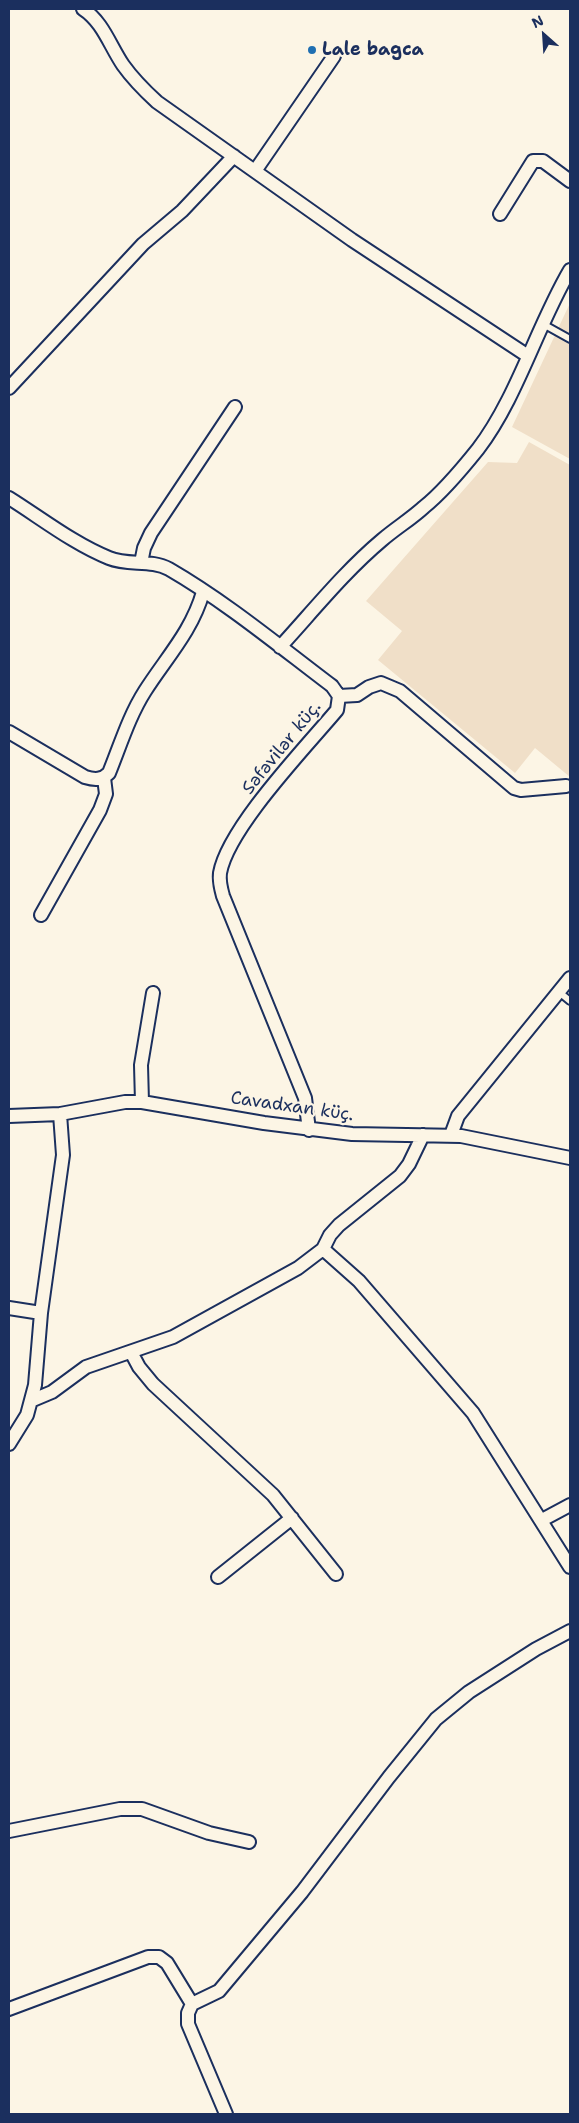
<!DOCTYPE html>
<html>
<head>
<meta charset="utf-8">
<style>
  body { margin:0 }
  #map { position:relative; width:579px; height:2123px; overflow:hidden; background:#fcf5e5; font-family:"Shantell Sans",sans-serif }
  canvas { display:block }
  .frame { position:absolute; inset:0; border:10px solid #1b2f5e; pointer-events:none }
  .north { position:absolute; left:519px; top:10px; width:50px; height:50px; -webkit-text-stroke:4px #fcf5e5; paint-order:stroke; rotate:334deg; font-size:14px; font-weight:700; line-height:20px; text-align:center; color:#1b2f5e }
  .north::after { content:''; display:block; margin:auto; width:18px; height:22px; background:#1b2f5e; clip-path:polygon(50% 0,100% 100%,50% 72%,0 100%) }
</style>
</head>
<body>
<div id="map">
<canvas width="579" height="2123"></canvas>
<div class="frame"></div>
<div class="north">N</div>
</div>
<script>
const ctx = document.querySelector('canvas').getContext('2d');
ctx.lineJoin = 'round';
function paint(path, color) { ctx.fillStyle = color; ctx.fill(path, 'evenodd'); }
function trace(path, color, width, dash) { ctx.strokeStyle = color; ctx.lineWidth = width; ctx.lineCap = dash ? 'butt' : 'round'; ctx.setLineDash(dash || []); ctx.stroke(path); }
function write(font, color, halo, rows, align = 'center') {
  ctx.font = font + ' "Shantell Sans",sans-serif'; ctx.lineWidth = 4.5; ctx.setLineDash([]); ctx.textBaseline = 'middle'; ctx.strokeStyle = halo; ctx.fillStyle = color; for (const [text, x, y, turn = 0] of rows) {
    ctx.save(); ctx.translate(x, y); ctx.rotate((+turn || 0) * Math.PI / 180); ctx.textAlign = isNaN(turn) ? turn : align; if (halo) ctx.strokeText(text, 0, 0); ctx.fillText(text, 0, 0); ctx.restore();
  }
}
paint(new Path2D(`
  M570 303V459L512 427Z
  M529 442 570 465V777L535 748 515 773 378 660 402 631 366 601 488 462 517 463Z`), '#f0dfc8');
const lane = new Path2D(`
  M543 324 570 339
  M559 992 570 1001`);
const street = new Path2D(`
  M83 9C103 22 110 46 123 65 133 79 145 91 157 102L352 240 528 356
  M255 171 334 56
  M500 214 533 161H543L570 181
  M9 388 143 244 182 211 234 156
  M9 498C41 518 74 544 109 558 128 566 151 559 169 569 226 602 279 646 332 686L339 696 337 710C306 747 228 828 220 873 219 881 221 889 223 896L305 1098 309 1130
  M141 563 144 548 151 533 235 407
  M280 647C313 611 345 571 382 540 396 528 411 519 424 507 444 491 462 469 478 449 517 398 537 326 570 270
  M339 696 357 695 369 687 381 683 400 691 514 788 521 790 566 786
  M9 732 85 777C95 780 102 780 109 773 120 746 129 716 145 691 166 658 192 631 203 592
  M41 915 100 810 106 794 104 778
  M142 1102 141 1065 153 993
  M9 1116 60 1114 125 1102H142L264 1123 352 1134 461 1136 570 1158
  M451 1135 458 1116 570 978
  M323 1249 359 1281 473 1413 570 1567
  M9 1308 41 1313
  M131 1352 139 1367 153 1384 273 1495 336 1574
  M33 1400 52 1392 86 1367 173 1337 298 1268 323 1249 330 1235 339 1225 400 1176 409 1164 423 1135
  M9 1444 27 1415 35 1385 41 1313 63 1155 60 1114
  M542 1520 570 1505
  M218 1577 292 1518
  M9 1831 120 1809H142L209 1833 249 1842
  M192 2004 188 2013V2024L226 2114
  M9 2009 148 1957H159L167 1963 192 2004 219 1991 302 1892 389 1777 436 1719 469 1692 536 1649 570 1631`);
trace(lane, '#1b2f5e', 10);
trace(street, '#1b2f5e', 16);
trace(lane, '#fcf5e5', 6);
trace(street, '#fcf5e5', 12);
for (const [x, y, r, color] of [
  [312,50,5,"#1f6fb2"]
]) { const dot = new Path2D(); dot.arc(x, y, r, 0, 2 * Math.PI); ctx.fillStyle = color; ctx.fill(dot); trace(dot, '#fcf5e5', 2); }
write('bold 18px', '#1b2f5e', '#fcf5e5', [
  ["Lale bagca",322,50]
], 'left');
write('18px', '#1b2f5e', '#fcf5e5', [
  ["Səfəvilər küç.",282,748,-51],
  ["Cavadxan küç.",292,1107,8]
]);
</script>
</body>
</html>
